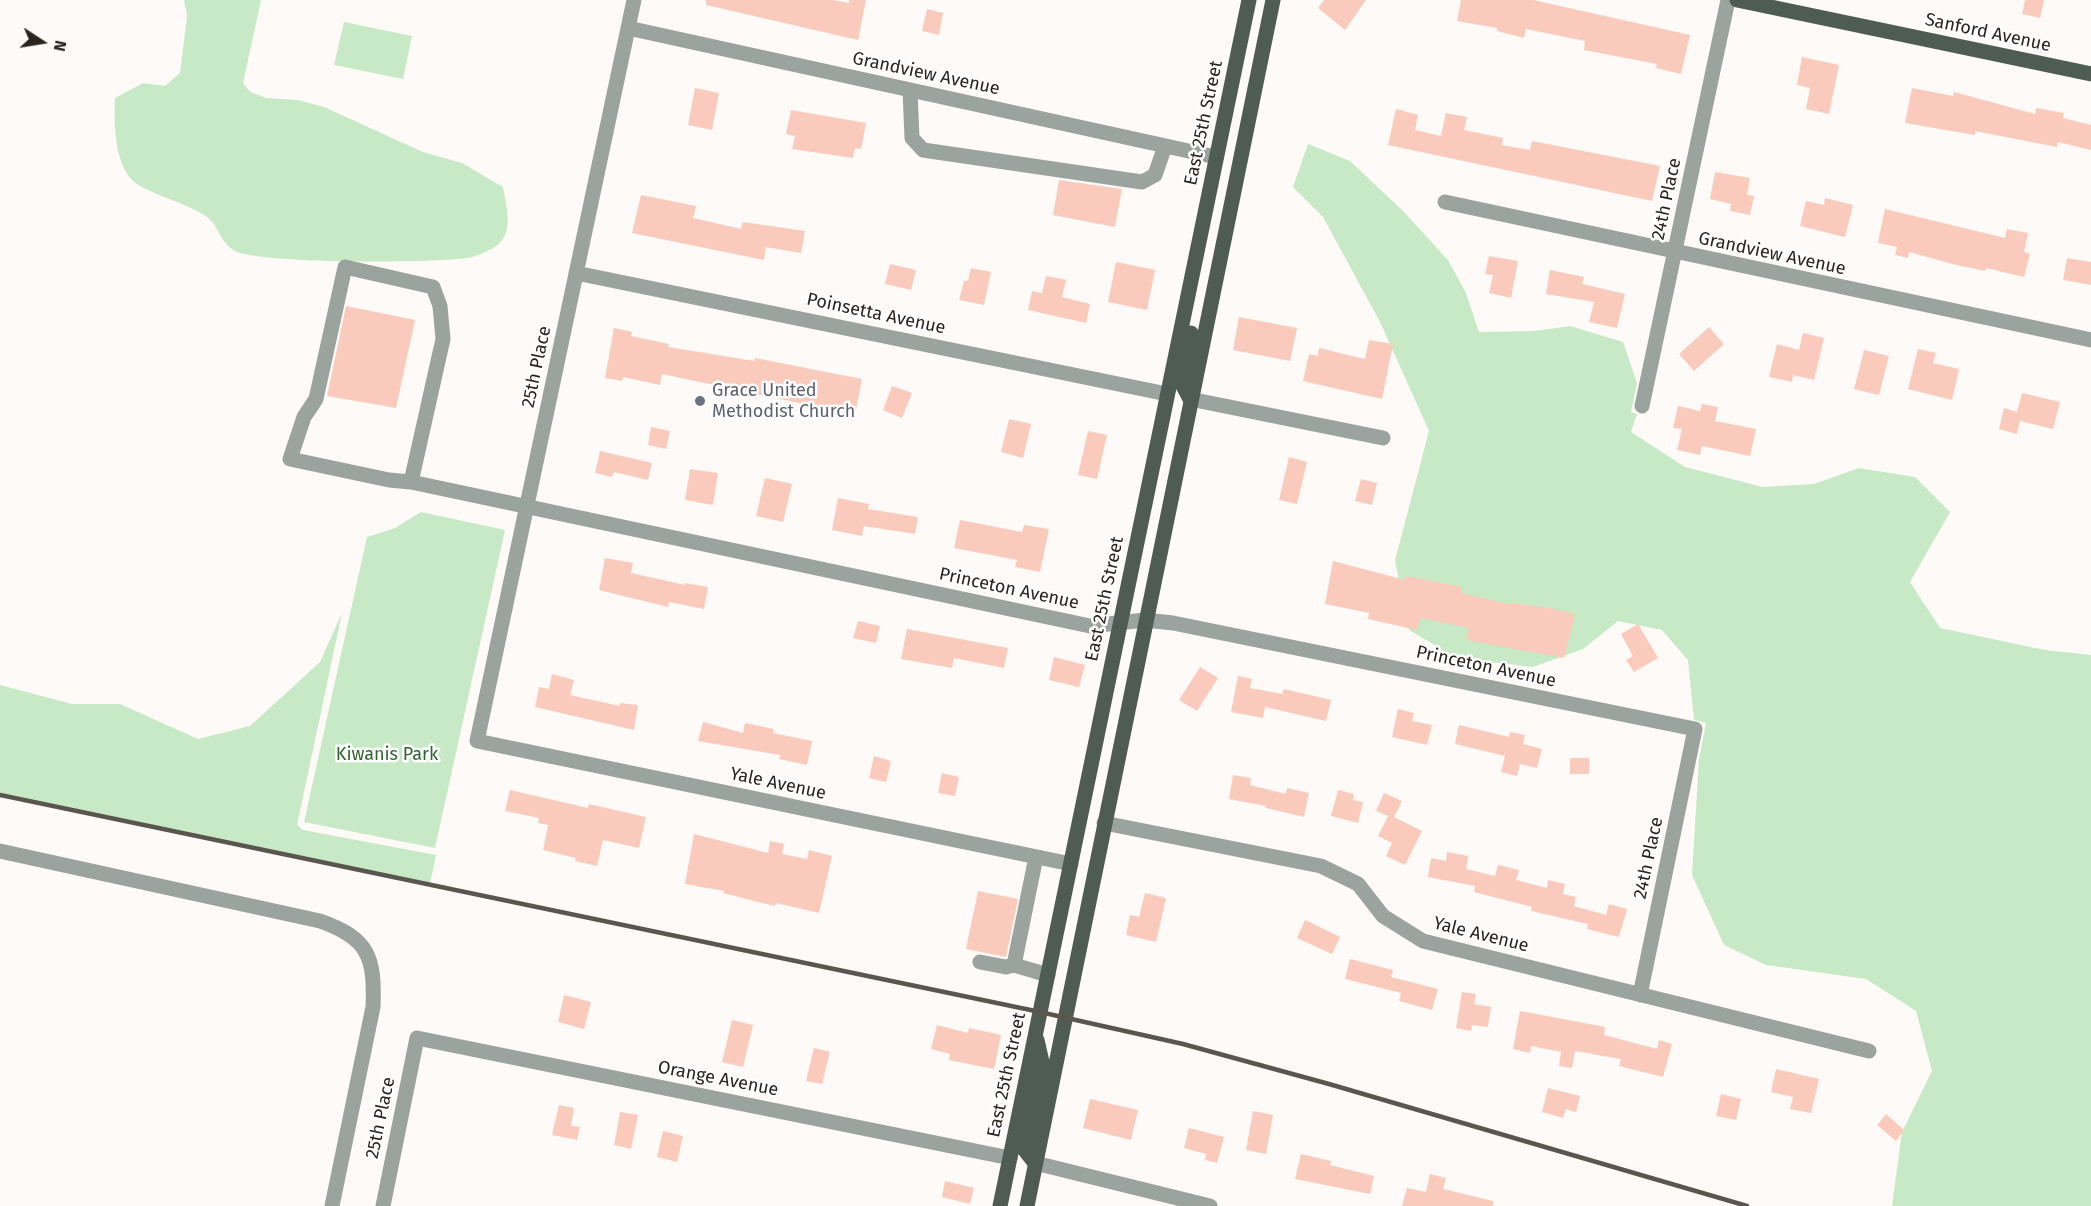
<!DOCTYPE html>
<html>
<head>
<meta charset="utf-8">
<style>
  body { margin:0 }
  #map { position:relative; width:2091px; height:1206px; overflow:hidden; background:#fefaf7; font-family:"Fira Sans",sans-serif }
  canvas { display:block }
  .north { position:absolute; left:12px; top:12px; width:60px; height:60px; -webkit-text-stroke:4px #fff; paint-order:stroke; rotate:102deg; font-size:16px; font-weight:700; line-height:24px; text-align:center; color:#2a231e }
  .north::after { content:''; display:block; margin:auto; width:21px; height:27px; background:#2a231e; clip-path:polygon(50% 0,100% 100%,50% 72%,0 100%) }
</style>
</head>
<body>
<div id="map">
<canvas width="2091" height="1206"></canvas>
<div class="north">N</div>
</div>
<script>
const ctx = document.querySelector('canvas').getContext('2d');
ctx.lineJoin = 'round';
function paint(path, color) { ctx.fillStyle = color; ctx.fill(path, 'evenodd'); }
function trace(path, color, width, dash) { ctx.strokeStyle = color; ctx.lineWidth = width; ctx.lineCap = dash ? 'butt' : 'round'; ctx.setLineDash(dash || []); ctx.stroke(path); }
function write(font, color, halo, rows, align = 'center') {
  ctx.font = font + ' "Fira Sans",sans-serif'; ctx.lineWidth = 5; ctx.setLineDash([]); ctx.textBaseline = 'middle'; ctx.strokeStyle = halo; ctx.fillStyle = color; for (const [text, x, y, turn = 0] of rows) {
    ctx.save(); ctx.translate(x, y); ctx.rotate((+turn || 0) * Math.PI / 180); ctx.textAlign = isNaN(turn) ? turn : align; if (halo) ctx.strokeText(text, 0, 0); ctx.fillText(text, 0, 0); ctx.restore();
  }
}
paint(new Path2D(`
  M184 0H261L243 83 250 92 266 98 298 100 324 107 423 152 462 163 503 187C506 206 515 233 496 246 489 251 475 257 467 258 433 263 260 264 235 251 220 243 219 226 207 217 190 204 146 193 133 181 114 162 114 123 115 98L143 83 165 86 180 73 187 16Z
  M344 22 412 36 403 79 334 65Z
  M1308 144 1350 161 1404 212 1448 260 1466 293 1479 332 1534 331 1570 326 1623 342 1637 383 1631 412 1637 414 1631 432 1685 467 1763 487 1814 484 1859 468 1915 477 1950 512 1910 582 1940 628 2045 650 2091 655V1206H1892L1902 1132 1932 1071 1916 1011 1866 979 1766 965 1724 945 1692 875 1699 759 1706 723 1694 720 1688 660 1662 630 1618 621 1583 649 1533 667 1457 658 1409 630 1395 560 1429 431 1380 322 1323 217 1293 187Z
  M421 512 505 530 435 848 304 822 367 537 395 528Z
  M342 613 297 825 303 830 436 855 430 884 0 796V685L72 704H120L198 739 250 726 320 662Z`), '#c7e9c5');
paint(new Path2D(`
  M706 0H833L849 3V0H866L858 40 706 5Z
  M1324 0H1366L1345 30 1318 8Z
  M1461 0H1533L1690 35 1681 74 1656 68 1657 64 1584 50 1585 41 1526 29 1524 38 1497 31V28L1457 21Z
  M2025 0H2044L2040 18 2022 14Z
  M927 9 943 13 939 35 922 31Z
  M1802 57 1839 65 1829 114 1806 109 1810 88 1797 85Z
  M695 88 719 93 712 130 688 125Z
  M1912 88 1953 96 1954 92 2035 114 2036 108 2064 113 2063 118 2091 125V150L2058 142 2057 147 1975 131V135L1905 123Z
  M1396 109 1418 115 1415 130 1441 136 1446 113 1467 117 1464 130 1503 138 1502 145 1530 150 1532 141 1660 166 1652 201 1388 145Z
  M791 110 866 123 861 149 855 148 853 158 792 149 795 136 786 134Z
  M1715 172 1750 178 1747 195 1754 196 1750 215 1730 211 1731 204 1710 199Z
  M1059 180 1122 189 1115 227 1053 215Z
  M641 195 696 206 693 218 741 229 743 222 805 231 801 253 766 247 764 260 632 233Z
  M1825 198 1853 205 1845 237 1800 226 1806 201 1824 205Z
  M1885 209 2005 238 2007 229 2028 233 2024 252 2030 254 2024 277 1986 268 1985 271 1956 265 1909 252 1908 258 1895 255 1897 247 1878 243Z
  M1489 256 1518 261 1511 298 1489 293 1493 275 1485 274Z
  M2067 258 2091 262V285L2063 280Z
  M1116 262 1155 270 1147 310 1108 302Z
  M890 264 916 270 911 290 885 284Z
  M971 268 991 272 984 305 959 300 964 281H968Z
  M1550 270 1584 277 1582 284 1625 294 1617 328 1589 322 1594 302 1546 294Z
  M1046 276 1066 280 1062 297 1090 304 1086 323 1028 310 1032 291 1042 293Z
  M346 306 415 320 396 408 327 396Z
  M1239 317 1297 328 1290 361 1233 350Z
  M1709 327 1724 344 1694 371 1679 354Z
  M614 328 632 332 631 336 669 344 668 347 754 361 755 358 862 379 855 415 662 374 660 385 623 377 622 381 605 378Z
  M1803 333 1824 338 1814 380 1793 375 1792 382 1769 377 1777 344 1799 350Z
  M1369 340 1393 344 1382 399 1303 381 1309 354 1318 356 1319 348 1365 359Z
  M1918 349 1936 353 1933 363 1959 369 1952 400 1908 389Z
  M1864 350 1889 356 1879 395 1854 389Z
  M892 386 912 393 902 418 883 410Z
  M2022 393 2060 402 2053 429 2020 421 2017 434 1999 429 2004 408 2017 412Z
  M1702 404 1718 407 1715 421 1756 429 1750 456 1702 446 1700 455 1677 450 1682 429 1673 428 1678 406 1700 411Z
  M1009 419 1031 424 1023 458 1001 452Z
  M651 427 670 431 666 449 648 445Z
  M1088 431 1107 435 1097 479 1078 475Z
  M600 451 652 463 648 480 614 472 612 477 595 473Z
  M1289 457 1307 462 1297 504 1279 500Z
  M690 469 718 473 713 505 685 500Z
  M765 478 792 484 783 522 756 516Z
  M1361 479 1377 483 1372 505 1355 501Z
  M838 498 869 504 868 509 918 517 915 534 864 526 862 536 832 530Z
  M960 520 1022 532 1024 525 1049 529 1040 572 1015 567 1017 560 954 548Z
  M605 558 633 563 631 573 685 585V583L708 587 704 609 669 602 668 607 599 590Z
  M1333 561 1405 580 1406 576 1462 587 1461 593 1512 605V603L1549 608 1575 614 1564 658 1466 640 1469 628 1420 618 1417 630 1368 619 1369 613 1325 604Z
  M858 621 880 626 876 643 853 638Z
  M1638 624 1658 658 1634 672 1626 660 1633 656 1621 634Z
  M907 629 1008 648 1004 668 954 658 952 668 901 659Z
  M1054 657 1085 665 1079 687 1049 680Z
  M1200 667 1218 678 1197 711 1179 700Z
  M552 674 574 680 570 695 620 706V703L638 705 634 730 535 707 539 687 549 689Z
  M1238 676 1252 679 1250 688 1282 694 1284 689 1331 700 1326 721 1265 707 1263 718 1231 712Z
  M1398 709 1414 713 1412 721 1432 725 1427 745 1392 737Z
  M703 722 743 733 745 723 774 729 773 733 812 741 807 765 779 759 780 755 698 741Z
  M1459 725 1509 737 1510 732 1525 735 1523 744 1542 749 1537 768 1520 764 1517 776 1501 772 1505 756 1455 744Z
  M874 756 891 761 886 782 869 778Z
  M1570 758H1589V774H1570Z
  M942 773 959 777 955 796 938 793Z
  M1233 775 1251 778 1250 785 1286 794 1287 788 1309 793 1304 817 1266 808V806L1229 799Z
  M510 790 588 808 589 804 646 817 639 848 603 840 597 866 575 861 576 858 543 850 548 825 538 823 539 818 505 811Z
  M1338 790 1354 794 1353 800 1363 802 1358 823 1331 816Z
  M1384 793 1402 801 1394 817 1422 831 1405 865 1386 856 1392 843 1378 836 1388 816 1376 811Z
  M694 834 768 853 770 841 784 844 782 854 807 859 809 850 832 856 819 913 776 903 775 906 758 902 723 893 724 891 685 884Z
  M1447 852 1468 856 1466 869 1495 876 1498 865 1519 870 1516 880 1547 888 1548 880 1565 884 1563 894 1576 897 1574 906 1606 915 1609 904 1627 909 1619 937 1587 929 1588 924 1531 911 1532 907 1474 892 1475 886 1428 877 1431 858 1446 861Z
  M978 891 1018 899 1006 957 966 949Z
  M1145 893 1166 898 1156 942 1126 935 1130 915 1139 917Z
  M1305 920 1340 937 1332 954 1297 938Z
  M1350 959 1393 970 1391 977 1438 989 1432 1010 1399 1001 1401 993 1345 979Z
  M1462 992 1476 994 1474 1004 1491 1007 1488 1027 1472 1025 1471 1031 1456 1028Z
  M564 995 591 1002 584 1029 558 1022Z
  M1520 1011 1605 1027 1604 1035 1657 1049 1659 1040 1672 1044 1663 1077 1619 1066 1621 1059 1575 1051 1572 1068 1559 1066 1561 1052 1531 1046 1530 1053 1513 1049Z
  M732 1020 753 1025 743 1067 722 1062Z
  M937 1025 968 1033 969 1028 1001 1035 994 1069 949 1060 950 1054 931 1049Z
  M814 1048 830 1052 822 1084 806 1081Z
  M1776 1069 1819 1079 1811 1113 1790 1109 1793 1097 1771 1092Z
  M1548 1088 1580 1096 1576 1112 1566 1109 1563 1118 1542 1112Z
  M1721 1094 1741 1099 1736 1120 1716 1116Z
  M1090 1099 1138 1110 1131 1140 1083 1128Z
  M559 1105 574 1108 571 1126 580 1127 577 1140 552 1135Z
  M1253 1111 1273 1115 1266 1154 1246 1150Z
  M620 1112 638 1115 631 1149 614 1145Z
  M1886 1114 1904 1130 1896 1141 1877 1125Z
  M1189 1128 1224 1137 1217 1163 1205 1160 1206 1154 1184 1148Z
  M663 1131 683 1136 677 1162 657 1157Z
  M1301 1154 1331 1161 1330 1165 1374 1176 1370 1194 1295 1179Z
  M1430 1174 1446 1178 1443 1189 1493 1201V1206H1402L1407 1188 1426 1192Z
  M945 1181 974 1188 970 1204 942 1197Z`), '#facbbc');
trace(new Path2D(`
  M634 0 477 741 1071 864
  M628 28 1216 157
  M910 90 912 138 923 150 1142 182 1155 175 1165 146
  M1445 202 2091 340
  M576 273 1167 394
  M1190 399 1383 438
  M1642 406 1728 0
  M411 482 443 339 440 306 433 287 345 267 316 399 304 417 290 459 389 480 411 482 1090 626 1145 620 1173 623 1695 729 1640 995
  M1104 823 1321 866 1358 884 1383 916 1423 941 1869 1051
  M0 851 320 921C369 938 375 958 373 1007L332 1206
  M1036 857 1014 965 1048 975
  M980 962 1006 967 1014 965
  M1035 1163 1210 1206
  M383 1206 417 1038 1010 1158`), '#9ba39e', 15);
trace(new Path2D(`
  M1737 0 2091 74
  M1190 399 1181 382 1191 333
  M1035 1163 1024 1149 1042 1062 1037 1040
  M1000 1206 1249 0
  M1027 1206 1273 0`), '#4e5c53', 15);
trace(new Path2D(`
  M0 795 1040 1012 1183 1044 1329 1084 1747 1206`), '#5b5550', 4.5);
for (const [x, y, r, color] of [
  [700,401,6,"#6b7280"]
]) { const dot = new Path2D(); dot.arc(x, y, r, 0, 2 * Math.PI); ctx.fillStyle = color; ctx.fill(dot); trace(dot, '#fff', 2); }
write('18px', '#2a231e', '#fff', [
  ["Sanford Avenue",1988,33,12],
  ["Grandview Avenue",926,74,12],
  ["East 25th Street",1204,123,-78],
  ["24th Place",1667,199,-78],
  ["Grandview Avenue",1772,254,12],
  ["Poinsetta Avenue",876,314,12],
  ["25th Place",537,367,-78],
  ["Princeton Avenue",1009,589,12],
  ["East 25th Street",1105,599,-78],
  ["Princeton Avenue",1486,667,12],
  ["Yale Avenue",778,784,12],
  ["24th Place",1649,858,-78],
  ["Yale Avenue",1481,935,14],
  ["East 25th Street",1007,1075,-78],
  ["Orange Avenue",718,1079,11],
  ["25th Place",381,1118,-78]
]);
write('18px', '#5b616d', '#fff', [
  ["Grace United",712,391],
  ["Methodist Church",712,412]
], 'left');
write('18px', '#306630', '#fff', [
  ["Kiwanis Park",387,755]
]);
</script>
</body>
</html>
